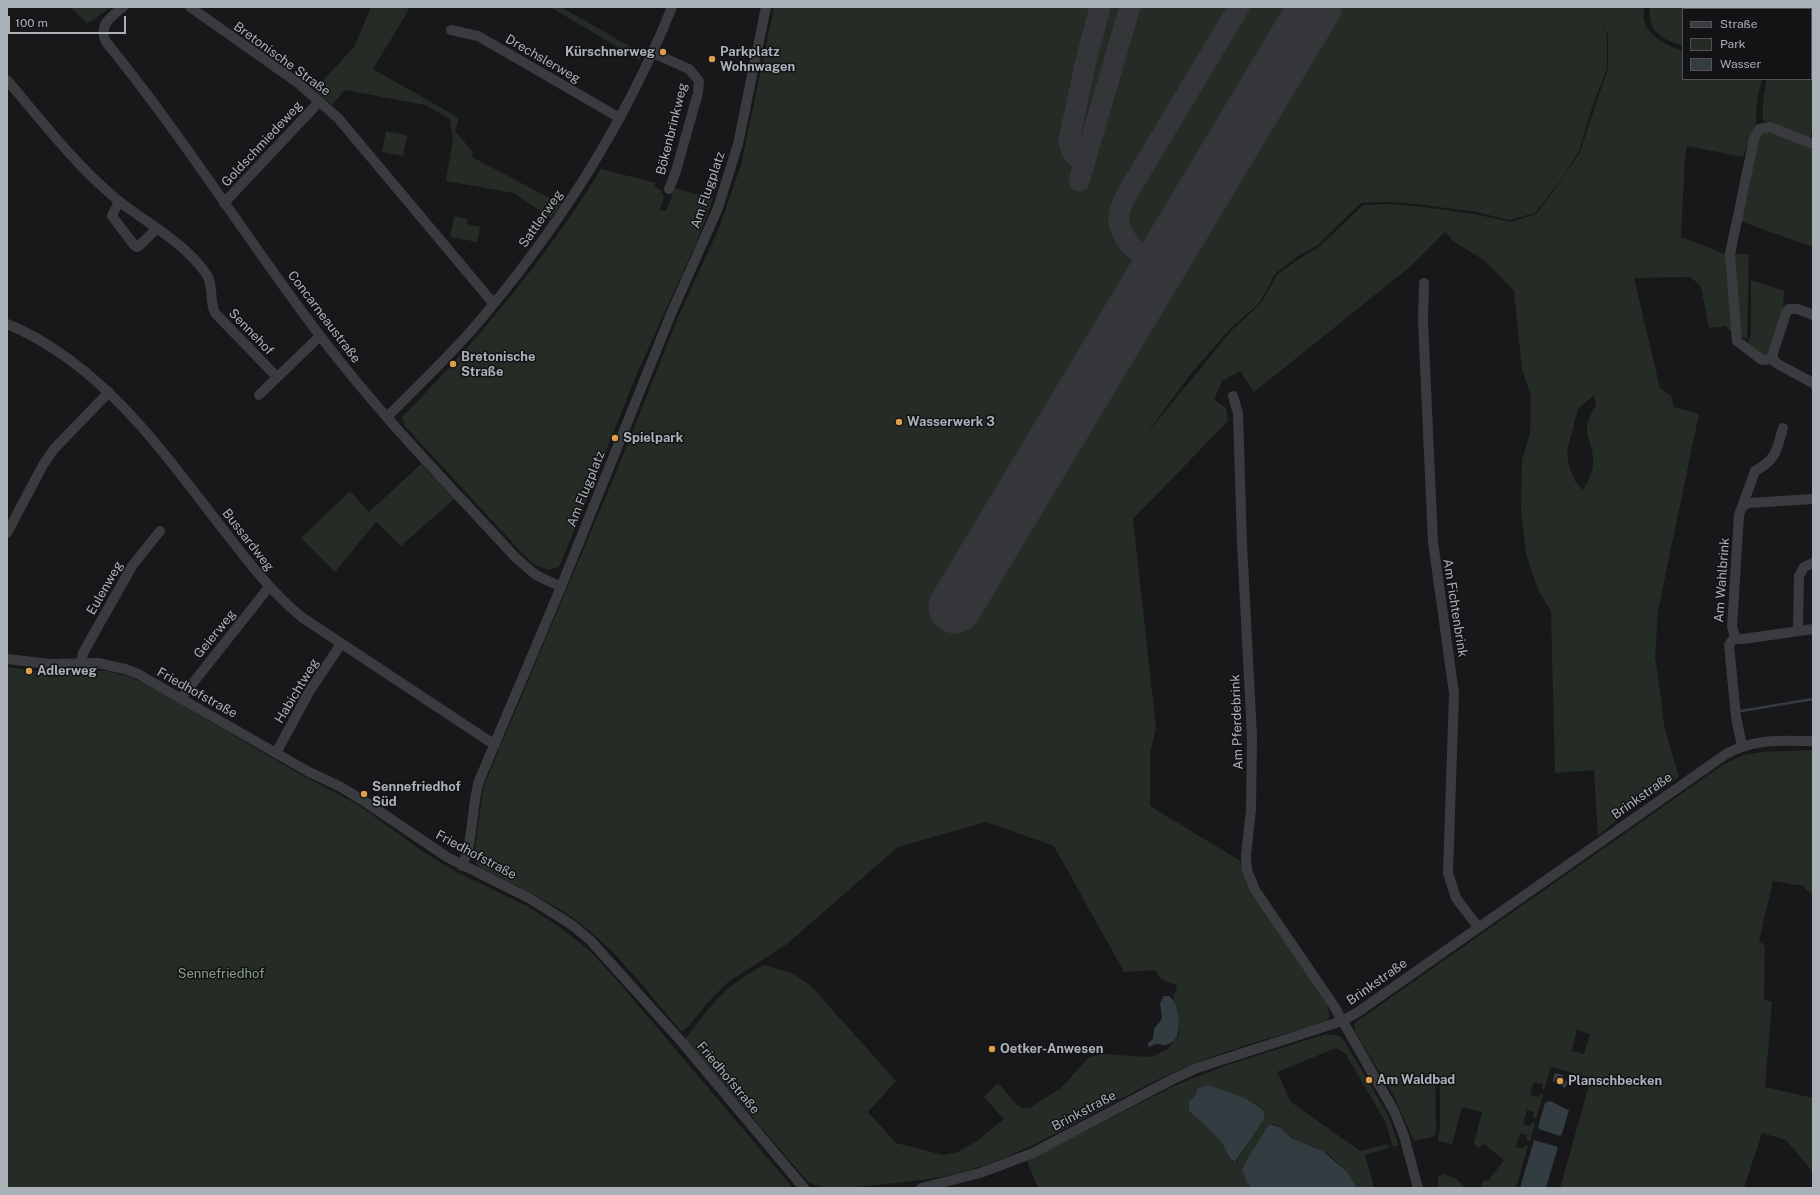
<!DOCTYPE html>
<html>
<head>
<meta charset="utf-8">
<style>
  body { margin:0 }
  #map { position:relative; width:1820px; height:1195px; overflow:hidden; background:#18181a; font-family:"Public Sans",sans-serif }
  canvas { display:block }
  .frame { position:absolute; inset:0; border:8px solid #abb1b8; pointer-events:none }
  .legend { position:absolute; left:1682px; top:8px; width:130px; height:72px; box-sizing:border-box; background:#131315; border:1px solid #505256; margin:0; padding:5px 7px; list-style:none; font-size:12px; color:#abb1b8 }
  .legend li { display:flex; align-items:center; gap:8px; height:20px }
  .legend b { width:20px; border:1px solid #505256 }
  .scale { position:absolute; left:8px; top:16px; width:118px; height:18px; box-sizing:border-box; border:2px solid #abb1b8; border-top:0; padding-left:5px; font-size:12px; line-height:14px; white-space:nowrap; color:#abb1b8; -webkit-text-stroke:3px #131315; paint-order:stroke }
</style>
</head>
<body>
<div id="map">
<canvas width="1820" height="1195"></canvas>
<div class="frame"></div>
<ul class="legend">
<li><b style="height:5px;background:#393b3e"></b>Straße</li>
<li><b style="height:11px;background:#242c25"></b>Park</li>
<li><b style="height:11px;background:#323c41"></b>Wasser</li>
</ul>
<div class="scale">100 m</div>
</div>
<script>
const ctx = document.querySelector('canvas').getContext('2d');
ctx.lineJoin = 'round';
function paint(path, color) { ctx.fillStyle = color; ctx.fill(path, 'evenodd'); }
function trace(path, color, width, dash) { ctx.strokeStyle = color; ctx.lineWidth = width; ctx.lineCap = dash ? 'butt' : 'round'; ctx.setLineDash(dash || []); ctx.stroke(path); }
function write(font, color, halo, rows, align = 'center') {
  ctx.font = font + ' "Public Sans",sans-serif'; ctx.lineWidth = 3; ctx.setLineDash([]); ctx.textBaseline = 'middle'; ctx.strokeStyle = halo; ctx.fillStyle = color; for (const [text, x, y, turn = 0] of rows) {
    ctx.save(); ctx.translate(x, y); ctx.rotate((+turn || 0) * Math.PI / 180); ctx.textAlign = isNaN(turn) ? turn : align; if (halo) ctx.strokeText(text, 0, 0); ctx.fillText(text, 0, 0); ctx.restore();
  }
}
paint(new Path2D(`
  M70 7H111L92 21 87 23Z
  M371 7H409L408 11 373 69 459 118 455 131 473 152 472 157 561 204 551 218 514 193 446 181 453 139 450 119 425 105 345 90 332 105 314 90 354 47Z
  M550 7H561L643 54 639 60Z
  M774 7H1644C1644 12 1643 19 1645 23 1651 39 1669 46 1683 51V79H1762L1757 100 1756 122 1743 157 1687 146 1685 157 1681 237 1725 254H1749L1747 339 1729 330 1726 326 1709 328 1701 287 1691 277 1634 278 1660 388 1671 396 1674 407 1699 414 1658 611 1655 656 1665 730 1679 777 1619 818 1598 836 1594 770 1555 773 1551 612 1537 587 1526 554 1521 510 1522 459 1530 434 1531 396 1522 369 1514 291 1485 261 1452 240 1445 232 1411 266 1254 392 1240 371 1222 381 1214 400 1226 408 1228 421 1133 519 1156 728 1150 753V806L1242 862 1253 894 1328 1006 1329 1018 1325 1022C1273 1037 1220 1051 1170 1074 1102 1105 1039 1150 966 1171 936 1179 906 1182 876 1185 853 1187 829 1192 808 1182L685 1039C711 1006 725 984 765 965L794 974 811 986 896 1081 868 1112 896 1143 943 1155 958 1152 977 1141 1004 1119 984 1097 998 1083 1017 1105 1022 1108H1030L1061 1088 1089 1057 1103 1054 1147 1057 1154 1056 1168 1049 1179 1034 1177 1007 1173 996 1177 989 1176 984C1165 982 1160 981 1156 970L1124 972 1054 846 986 822 898 847 787 944 728 982 707 1003 689 1026 682 1032C653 999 626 962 592 933 559 904 518 887 479 867L476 863 474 854 482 796 485 783 624 453 679 315 719 228 741 165ZM1600 21 1608 35V68L1580 152 1561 181 1536 214 1511 222 1474 214 1416 206 1390 204 1363 205 1319 247 1300 258 1277 275 1261 303 1231 331 1144 437 1190 375 1228 331 1260 302 1275 274 1298 256 1318 245 1361 203 1389 202 1416 204 1476 212 1509 220 1535 213 1561 180 1579 151 1593 105 1607 68V35ZM1594 395 1596 406C1577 434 1594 436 1593 463 1593 473 1588 481 1583 490L1575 481 1569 466 1567 451 1578 409Z
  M1650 7H1813V30H1811V9H1683V46C1661 39 1648 32 1650 7Z
  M1811 34H1813V127L1810 139 1763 120V100L1767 79H1811Z
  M1770 130 1813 147V247L1740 221 1757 137 1762 132Z
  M386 131 407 135 403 156 382 152Z
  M601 169 656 183 654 187 661 190 664 197 660 210 666 211 675 188 713 199 698 239 638 371 561 563 558 567 549 570 535 565 520 551 405 426 402 417C477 341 545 260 601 169Z
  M454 216 468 219 467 224 480 227 477 242 450 237Z
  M1751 280 1784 291 1783 310 1770 353 1764 357 1748 344 1751 334Z
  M421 464 454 499 401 546 376 522 335 572 301 538 350 491 369 512Z
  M7 667 41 672 74 670 107 671 127 676 148 685 296 772 357 804 425 853 458 873 527 906 560 927 591 952 621 985 793 1188H7Z
  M1813 750V896L1803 886 1773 881 1759 941 1765 946 1764 1000 1772 1002 1765 1087 1813 1098V1172L1786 1140 1762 1133 1744 1188H1560L1591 1078 1551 1067 1544 1089 1542 1088 1543 1084 1534 1082 1530 1095 1539 1097 1540 1094 1543 1095 1536 1118 1533 1117 1534 1112 1527 1110 1523 1124 1530 1126 1532 1122 1535 1123 1530 1141 1526 1140 1527 1135 1520 1133 1516 1147 1523 1149 1525 1145 1528 1146 1516 1188H1482L1481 1185 1484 1180 1488 1181 1504 1160 1485 1145 1483 1144 1479 1148 1474 1144 1482 1112 1462 1107 1452 1144 1438 1141 1440 1127V1078L1437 1076 1435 1081 1436 1126 1435 1136 1414 1141 1394 1096 1355 1032 1354 1025 1356 1022 1724 764 1744 755 1761 752ZM1577 1030 1590 1034 1584 1054 1572 1051Z
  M1326 1034 1339 1036 1345 1042 1388 1115 1399 1145 1393 1147 1386 1123 1345 1053 1336 1048 1277 1072 1291 1102 1360 1151 1388 1144 1389 1148 1365 1155 1374 1188H1357C1348 1174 1336 1157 1321 1150 1312 1145 1301 1143 1292 1138 1284 1133 1280 1122 1269 1124L1251 1153 1247 1183 1253 1188H1038L1027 1161 1176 1085 1224 1066ZM1197 1094 1263 1109 1264 1114 1237 1161 1233 1162 1221 1141 1207 1126 1197 1119 1191 1098Z
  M1444 1174 1456 1179 1466 1188H1438V1176Z`), '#242c25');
paint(new Path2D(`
  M1164 996H1169L1175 1002C1179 1015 1184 1041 1166 1045 1163 1046 1160 1043 1157 1044 1154 1044 1151 1047 1148 1047V1043L1153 1039 1154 1029 1162 1019 1160 1003Z
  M1556 1073 1563 1075 1564 1079 1568 1082 1565 1088 1553 1081 1554 1074Z
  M1208 1085 1245 1098 1264 1111V1119L1235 1162C1229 1160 1226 1148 1221 1142 1212 1130 1200 1121 1189 1111V1101L1196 1094 1197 1089Z
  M1549 1101C1557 1103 1561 1108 1569 1110L1562 1134 1560 1136 1539 1129 1538 1127 1545 1103Z
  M1269 1124 1280 1127 1291 1138 1323 1151 1347 1172 1357 1188H1253L1247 1183 1242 1170 1251 1153Z
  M1534 1140 1558 1147 1546 1188H1520Z`), '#323c41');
trace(new Path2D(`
  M1741 711 1813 699`), '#323c41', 2.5);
trace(new Path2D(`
  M1084 161C1074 157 1071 152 1069 141L1085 65 1100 7
  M1079 181 1130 7
  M1169 250C1145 269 1117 239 1119 214 1120 207 1124 200 1127 194L1239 7`), '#35363a', 21);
trace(new Path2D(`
  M955 607 1315 7`), '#35363a', 53);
trace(new Path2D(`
  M123 7C112 16 97 26 106 42 183 136 247 240 321 337 380 415 450 486 516 558L536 575 561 587
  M190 7 298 83 338 118 493 303
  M451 30 478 36 620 118
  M653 53 689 69 699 81 698 93 676 171 669 189
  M7 80C41 120 74 163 114 197 145 223 184 241 207 275 214 287 209 301 215 313L277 377
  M119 201 112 216 134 245 137 247 140 245 157 228
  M224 203 319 102
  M1424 283 1423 321 1433 542 1454 693 1448 873 1456 898 1478 927
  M1813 315 1798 309H1789L1786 313 1773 353V359L1776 363 1813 383
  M7 324C30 333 51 346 70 360 134 407 178 472 226 533 250 564 273 594 303 618L495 745
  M1773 359 1762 360 1737 341 1730 254 1754 139 1759 129 1770 127 1813 144
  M259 395 320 336
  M1233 396 1238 413 1242 544 1252 736 1251 810 1246 855 1247 870 1255 890 1334 1006 1394 1111 1404 1136 1418 1188
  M388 416C415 389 444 361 470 332 554 235 624 126 672 7
  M1744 505 1749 503 1813 499
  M7 533 43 465 54 449 109 392
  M1798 631 1799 576 1804 567 1813 563
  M1735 636 1732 627 1739 515 1755 471C1777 459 1776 451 1783 428
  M1735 636 1729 645 1736 717 1742 746
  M1735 636 1738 639H1743L1813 629
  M7 659 50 664 98 663 125 669 138 674 309 772 341 787 367 803 447 857 529 898 572 925 590 940 680 1040 804 1188
  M81 663 83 653 132 566 160 531
  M181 698 269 587
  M276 753 309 692 341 644
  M462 866C474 840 471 808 479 781L561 587 671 314 718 208 738 144 766 7
  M921 1188 980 1173 1033 1153 1173 1079 1197 1068 1342 1021 1358 1012 1726 754C1756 738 1780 741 1813 741`), '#393b3e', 10);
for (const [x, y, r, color] of [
  [663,52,4,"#df9e4a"],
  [712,59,4,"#df9e4a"],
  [453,364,4,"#df9e4a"],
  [899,422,4,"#df9e4a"],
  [615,438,4,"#df9e4a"],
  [29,671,4,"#df9e4a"],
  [364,794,4,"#df9e4a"],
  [992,1049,4,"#df9e4a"],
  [1369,1080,4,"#df9e4a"],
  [1560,1081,4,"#df9e4a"]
]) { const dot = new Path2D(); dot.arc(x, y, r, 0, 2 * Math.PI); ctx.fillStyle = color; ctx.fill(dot); trace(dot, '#131315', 1.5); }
write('bold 13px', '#abb1b8', '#131315', [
  ["Kürschnerweg",655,52,"right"],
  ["Parkplatz",720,52],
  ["Wohnwagen",720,67],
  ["Bretonische",461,357],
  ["Straße",461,372],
  ["Wasserwerk 3",907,422],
  ["Spielpark",623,438],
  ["Adlerweg",37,671],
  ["Sennefriedhof",372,787],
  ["Süd",372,802],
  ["Oetker-Anwesen",1000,1049],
  ["Am Waldbad",1377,1080],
  ["Planschbecken",1568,1081]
], 'left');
write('13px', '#abb1b8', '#131315', [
  ["Bretonische Straße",282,59,36],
  ["Drechslerweg",543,59,30],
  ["Bökenbrinkweg",672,129,-76],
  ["Goldschmiedeweg",262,144,-47],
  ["Am Flugplatz",708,190,-71],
  ["Sattlerweg",541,219,-55],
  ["Concarneaustraße",324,317,53],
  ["Sennehof",251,332,46],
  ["Am Flugplatz",586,489,-68],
  ["Bussardweg",248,540,52],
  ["Am Wahlbrink",1722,580,-86],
  ["Eulenweg",105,588,-60],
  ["Am Fichtenbrink",1455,608,81],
  ["Geierweg",215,634,-51],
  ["Habichtweg",297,691,-59],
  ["Friedhofstraße",197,693,29],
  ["Am Pferdebrink",1237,722,-92],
  ["Brinkstraße",1642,796,-35],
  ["Friedhofstraße",476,855,28],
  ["Brinkstraße",1377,982,-35],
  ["Friedhofstraße",728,1078,50],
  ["Brinkstraße",1084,1111,-28]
]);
write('13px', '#86a185', '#131315', [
  ["Sennefriedhof",221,974]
]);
</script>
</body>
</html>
